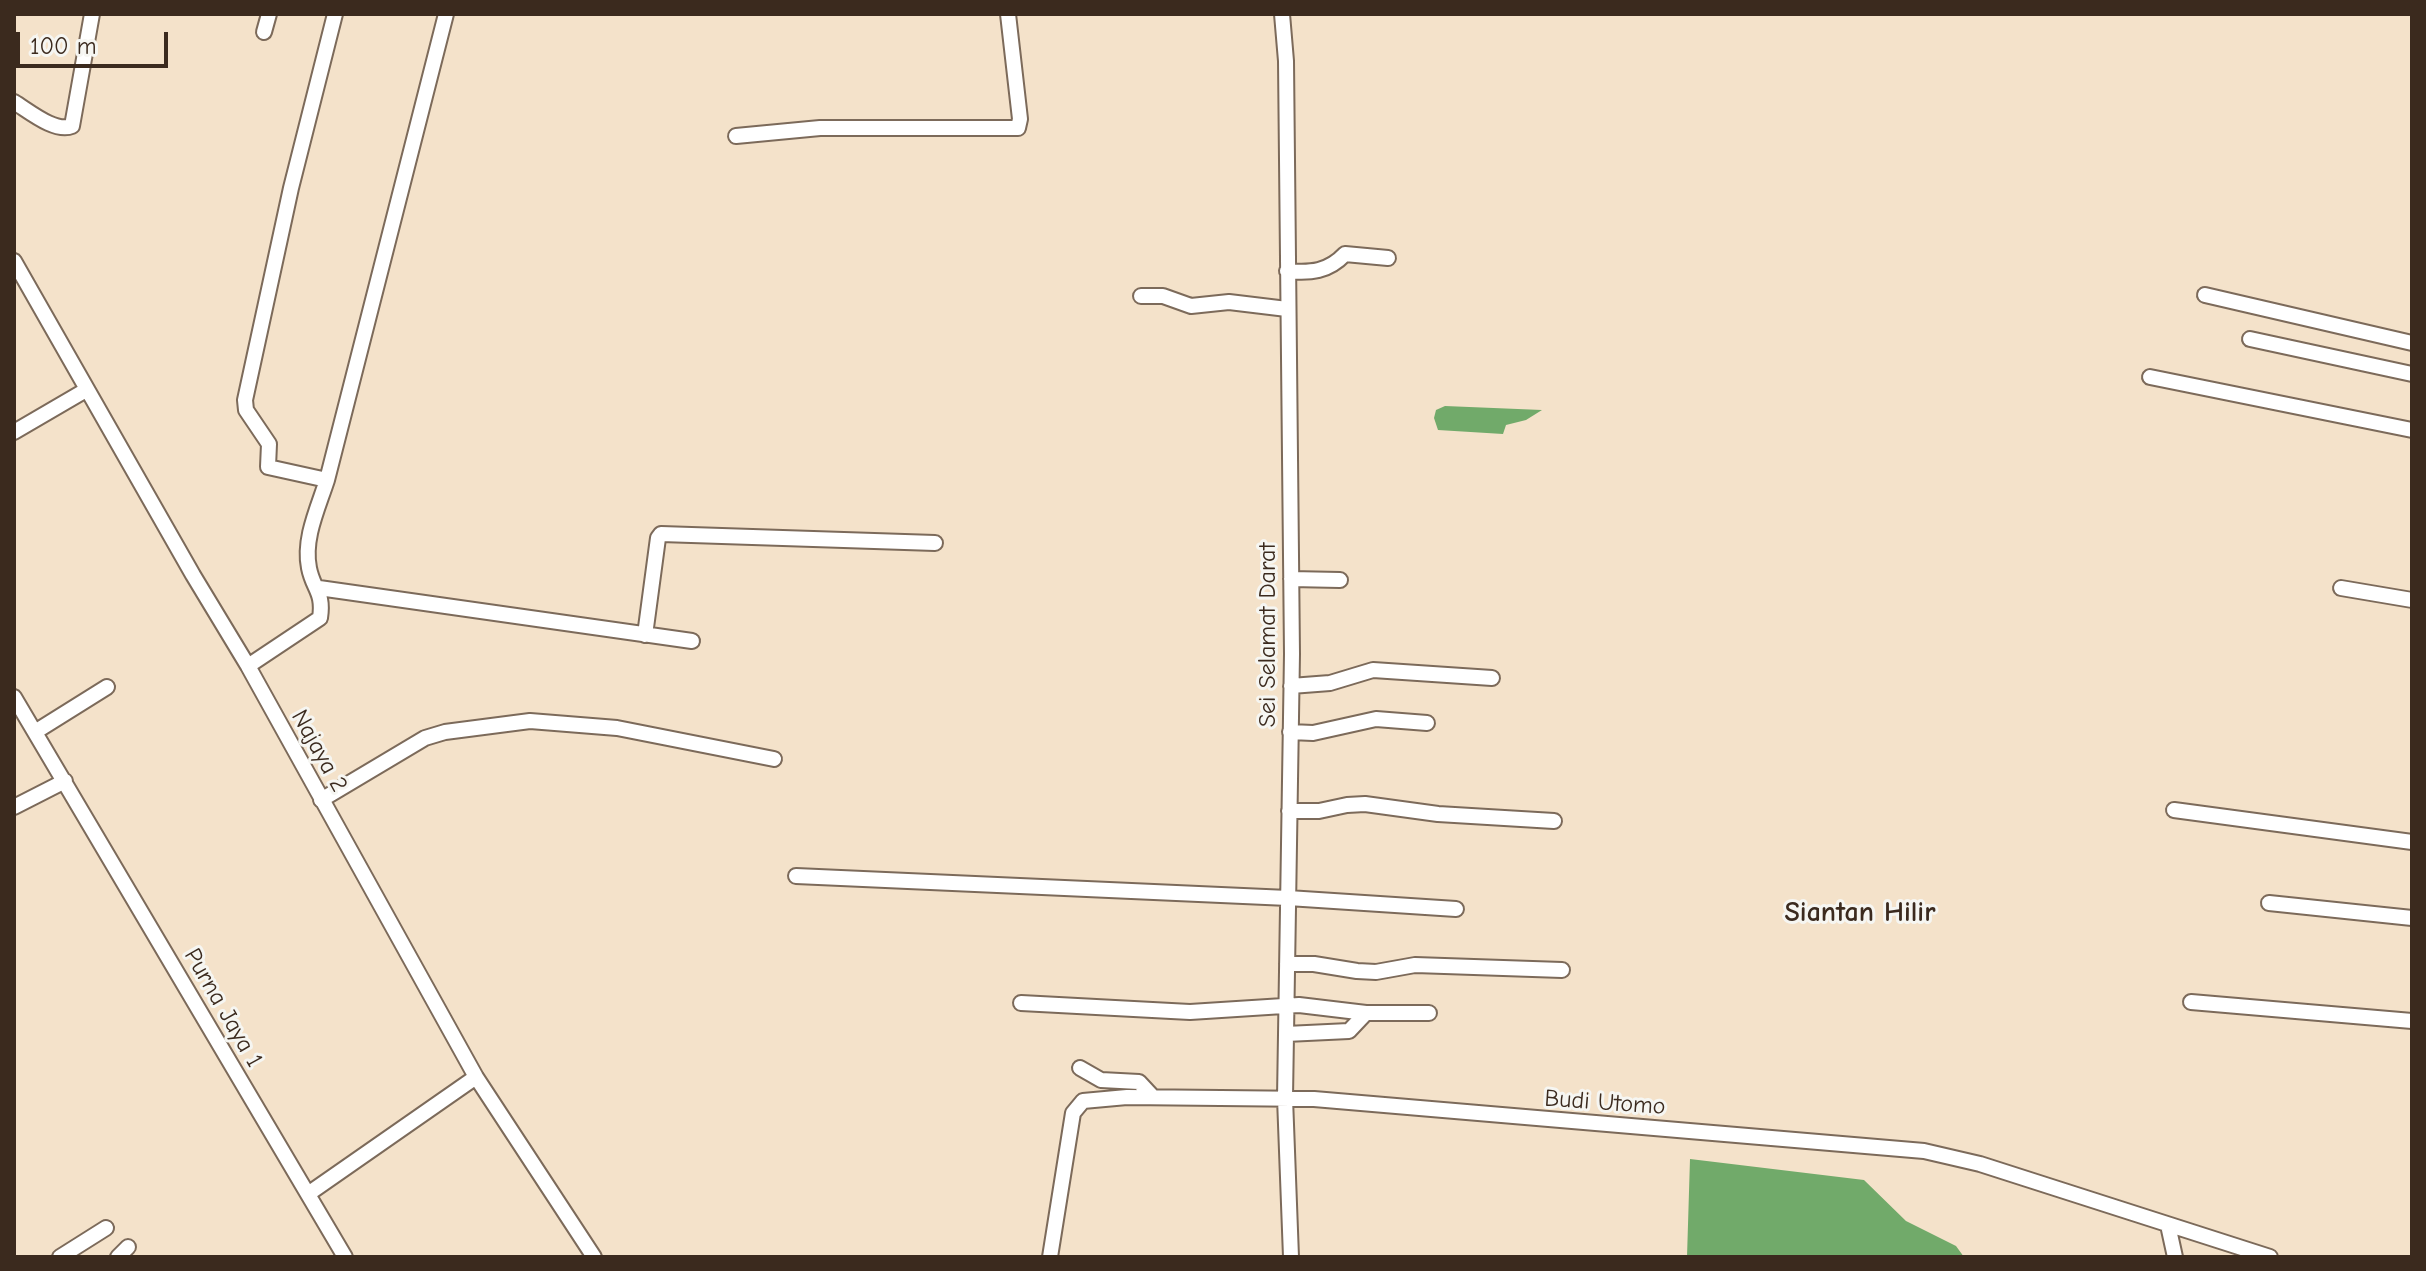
<!DOCTYPE html>
<html>
<head>
<meta charset="utf-8">
<style>
  body { margin:0 }
  #map { position:relative; width:2426px; height:1271px; overflow:hidden; background:#f4e2ca; font-family:"Comic Neue",sans-serif }
  canvas { display:block }
  .frame { position:absolute; inset:0; border:16px solid #3b2a1e; pointer-events:none }
  .scale { position:absolute; left:16px; top:32px; width:152px; height:36px; box-sizing:border-box; border:4px solid #3b2a1e; border-top:0; padding-left:10px; font-size:24px; line-height:28px; white-space:nowrap; color:#3b2a1e; -webkit-text-stroke:6px #f6f6f2; paint-order:stroke }
</style>
</head>
<body>
<div id="map">
<canvas width="2426" height="1271"></canvas>
<div class="frame"></div>
<div class="scale">100 m</div>
</div>
<script>
const ctx = document.querySelector('canvas').getContext('2d');
ctx.lineJoin = 'round';
function paint(path, color) { ctx.fillStyle = color; ctx.fill(path, 'evenodd'); }
function trace(path, color, width, dash) { ctx.strokeStyle = color; ctx.lineWidth = width; ctx.lineCap = dash ? 'butt' : 'round'; ctx.setLineDash(dash || []); ctx.stroke(path); }
function write(font, color, halo, rows, align = 'center') {
  ctx.font = font + ' "Comic Neue",sans-serif'; ctx.lineWidth = 6; ctx.setLineDash([]); ctx.textBaseline = 'middle'; ctx.strokeStyle = halo; ctx.fillStyle = color; for (const [text, x, y, turn = 0] of rows) {
    ctx.save(); ctx.translate(x, y); ctx.rotate((+turn || 0) * Math.PI / 180); ctx.textAlign = isNaN(turn) ? turn : align; if (halo) ctx.strokeText(text, 0, 0); ctx.fillText(text, 0, 0); ctx.restore();
  }
}
paint(new Path2D(`
  M1445 406 1542 410 1526 420 1506 425 1503 434 1438 430 1434 418 1436 410Z
  M1690 1159 1864 1180 1906 1221 1956 1246 1964 1257H1687Z`), '#71aa6a');
const minor = new Path2D(`
  M1282 14 1286 61 1292 654 1285 1098 1291 1257
  M264 32 269 14
  M14 102C29 111 55 133 72 126L92 14
  M736 136 820 128H1018L1020 119 1008 14
  M14 261 193 575 248 666 476 1077 594 1257
  M1287 271C1311 273 1328 272 1345 254L1388 258
  M2205 295 2412 343
  M1141 296H1163L1191 306 1229 302 1287 309
  M2250 339 2412 374
  M2150 377 2412 430
  M14 432 86 390
  M327 480 268 467 269 444 246 410 245 400 291 188 335 14
  M1291 579 1340 580
  M319 588 692 641
  M2341 588 2412 600
  M645 635 658 538 661 534 935 543
  M248 666 320 618C324 592 313 589 309 568 303 539 318 508 327 480L446 14
  M1291 686 1330 683 1373 670 1492 678
  M14 697 345 1257
  M35 732 107 687
  M1290 732 1313 733 1376 719 1427 723
  M321 800 425 738 445 732 530 721 617 728 774 759
  M14 807 65 781
  M2174 810 2412 842
  M1289 811H1319L1347 805 1365 804 1438 814 1554 821
  M796 876 1288 898 1456 909
  M2269 903 2412 918
  M1287 964H1314L1357 971 1376 972 1415 965 1562 970
  M2191 1002 2412 1021
  M1021 1003 1190 1012 1299 1005 1366 1013H1429
  M1286 1034 1349 1031 1366 1013
  M1080 1068 1101 1080 1139 1082 1153 1097
  M308 1194 476 1077
  M2168 1225 2175 1257
  M60 1257 106 1228
  M118 1257 128 1247
  M1050 1257 1073 1113 1083 1101 1127 1097 1314 1099 1924 1151 1980 1164 2270 1257`);
trace(minor, '#7c6a5a', 18);
trace(minor, '#fff', 14);
write('24px', '#3b2a1e', '#f6f6f2', [
  ["Sei Selamat Darat",1268,635,-90],
  ["Najaya 2",319,751,61],
  ["Purna Jaya 1",223,1008,60],
  ["Budi Utomo",1605,1103,4]
]);
write('bold 28px', '#3b2a1e', '#f6f6f2', [
  ["Siantan Hilir",1860,913]
]);
</script>
</body>
</html>
